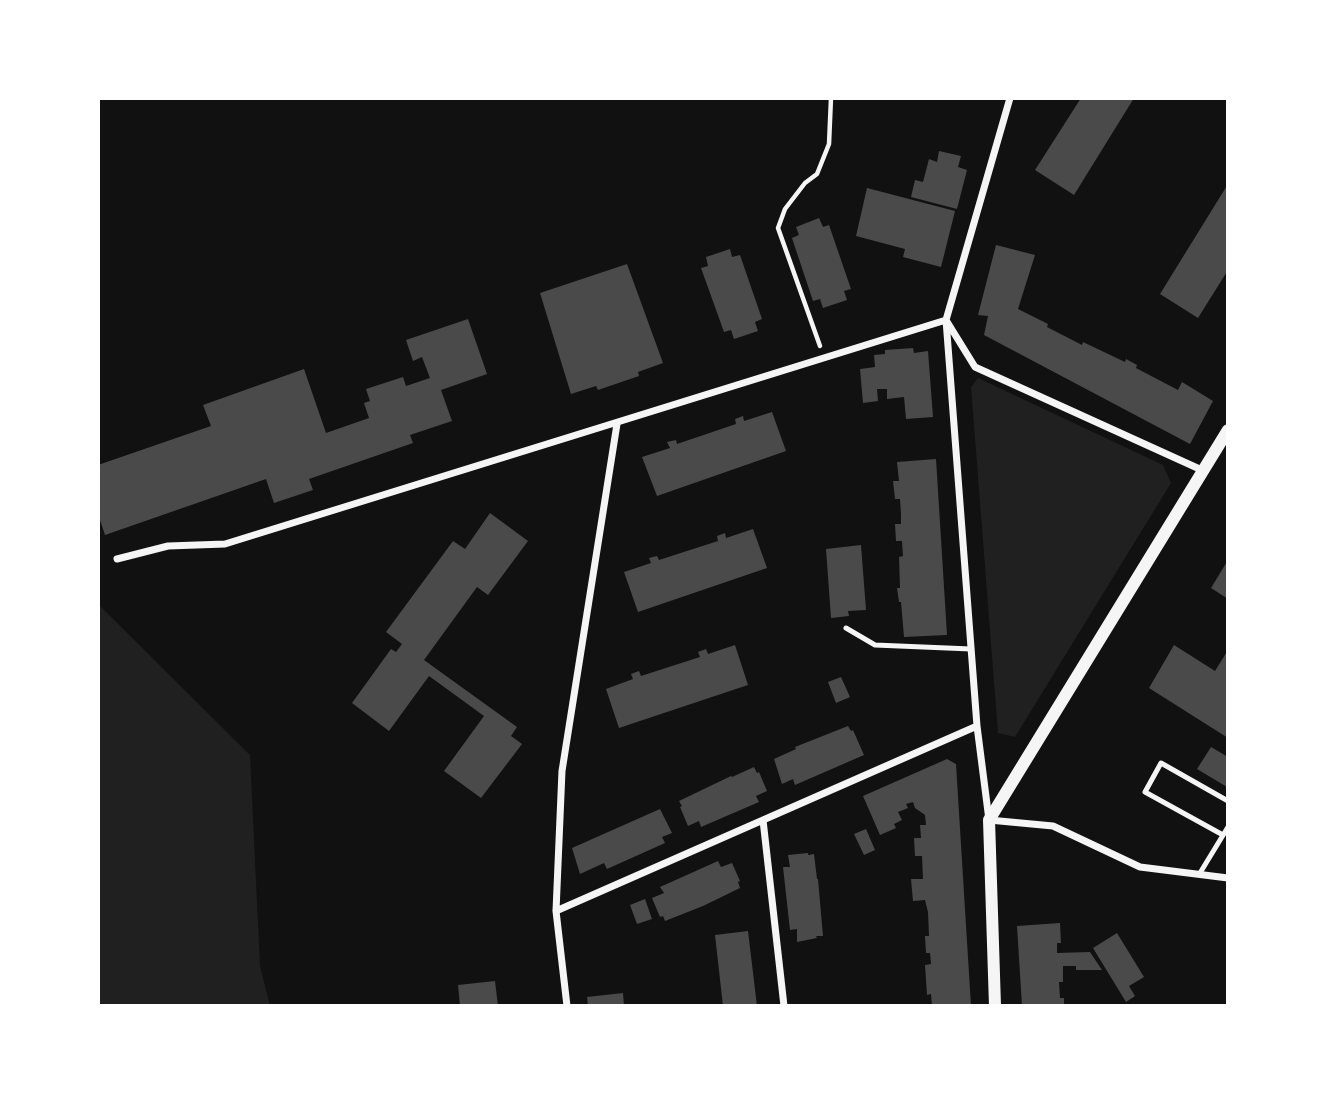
<!DOCTYPE html>
<html>
<head>
<meta charset="utf-8">
<style>
  body { margin:0 }
  #map { position:relative; width:1326px; height:1104px; overflow:hidden; background:#111; font-family:"Titillium Web",sans-serif }
  canvas { display:block }
  .frame { position:absolute; inset:0; border:100px solid #fff; pointer-events:none }
</style>
</head>
<body>
<div id="map">
<canvas width="1326" height="1104"></canvas>
<div class="frame"></div>
</div>
<script>
const ctx = document.querySelector('canvas').getContext('2d');
ctx.lineJoin = 'round';
function paint(path, color) { ctx.fillStyle = color; ctx.fill(path, 'evenodd'); }
function trace(path, color, width, dash) { ctx.strokeStyle = color; ctx.lineWidth = width; ctx.lineCap = dash ? 'butt' : 'round'; ctx.setLineDash(dash || []); ctx.stroke(path); }
paint(new Path2D(`
  M978 378 1163 465 1171 483 1015 737 998 733 971 387Z
  M98 604 250 755 260 966 270 1006H98Z`), '#202020');
paint(new Path2D(`
  M1081 98H1134L1074 195 1035 170Z
  M939 151 961 156 958 167 967 170 957 209 911 197 915 180 923 182 929 159 937 162Z
  M1228 184V270L1198 318 1160 294Z
  M867 188 955 211 941 267 903 257 905 249 856 236Z
  M819 218 823 227 829 225 851 289 844 291 847 300 823 308 820 299 813 301 792 238 799 235 796 227Z
  M996 245 1035 255 1018 309 1048 324 1047 327 1082 345 1083 342 1125 362 1126 359 1137 365 1136 368 1178 390 1182 382 1213 401 1190 444 984 335 988 316 978 315Z
  M730 249 732 257 740 255 762 319 755 322 758 331 734 339 731 330 724 332 701 268 708 266 706 257Z
  M627 264 663 363 638 372 639 376 598 390 596 386 571 394 540 293Z
  M468 319 487 374 441 390 452 421 410 435 413 443 309 479 313 490 274 503 266 479 105 535 98 514V465L211 426 203 405 304 369 326 433 369 418 364 403 370 401 366 389 403 377 406 386 430 378 422 357 413 361 406 340Z
  M913 348 914 353 928 351 933 417 906 419 904 397 887 399V389H877L878 401 863 403 860 369 875 367 874 355 885 354V350Z
  M772 412 786 451 657 496 642 457 670 448 667 442 676 440 677 444 736 424 735 419 743 416 744 421Z
  M936 459 947 635 904 637 901 602H899L897 588H900L899 557 903 556 902 541H896L895 524H901V514L900 499H895L893 481H899L897 462Z
  M490 513 528 541 488 595 477 587 424 660 517 727 511 736 522 744 481 798 444 771 484 716 429 676 389 731 352 703 391 649 396 652 402 644 386 632 453 541 465 549Z
  M753 529 767 568 638 612 624 572 651 563 649 558 657 556 659 560 718 541 717 536 725 533 726 538Z
  M861 545 866 610 848 611 849 616 831 618 826 549Z
  M1228 560V599L1211 588Z
  M735 645 748 685 619 728 606 689 633 679 631 674 639 671 641 676 700 657 698 652 706 649 708 654Z
  M1174 645 1215 671 1228 650V738L1149 688Z
  M841 677 850 697 836 703 828 682Z
  M848 726 851 731 853 730 864 755 795 785 793 779 782 784 774 759 796 749 795 747Z
  M1211 747 1228 757 1227 787 1197 769Z
  M947 759 956 764 971 1006H932L931 994 927 995 925 965 931 964 930 953H926L925 936H929L928 912 925 900 913 901 911 879H923L922 856H915L914 838H921L920 825H926L925 815 915 808 913 802 906 804 908 808 898 812 902 820 894 824 896 828 880 835 863 796Z
  M754 767 757 773 759 772 767 791 756 796 759 802 701 827 699 821 688 826 680 807 682 806 679 801 731 776 732 777Z
  M660 809 672 833 662 837 665 843 607 869 604 863 580 874 572 848Z
  M866 829 875 850 864 855 854 834Z
  M808 853V855L814 854 817 879H818L823 936H816L817 938 797 942V929L790 930 783 867H790L788 855Z
  M718 861 721 867 732 863 740 881 738 882 740 888 703 906 665 921 663 916 660 917 652 898 664 893 660 887Z
  M645 899 652 919 637 924 630 905Z
  M1060 923 1061 943H1057V953L1090 952 1102 970H1076V966H1063V982H1059L1060 998H1064V1006H1022L1017 926Z
  M748 931 757 1006H723L715 935Z
  M1117 933 1144 977 1129 986 1135 996 1126 1002 1093 948Z
  M495 981 498 1006H460L458 985Z
  M623 993 624 1006H588L587 997Z`), '#4a4a4a');
trace(new Path2D(`
  M820 346 778 228 785 209 805 183 817 174 829 144 831 98`), '#f5f5f5', 4.5);
trace(new Path2D(`
  M846 628 875 645 971 649
  M1223 835 1145 792 1161 763 1228 801
  M1200 873 1228 827`), '#f5f5f5', 5);
trace(new Path2D(`
  M1010 98 946 320 977 726 989 820 1053 826 1140 867 1228 878
  M117 559 168 546 225 544 946 320 975 367 1204 471
  M763 820 784 1006
  M556 911 977 726
  M567 1006 556 911 562 771 617 424`), '#f5f5f5', 7);
trace(new Path2D(`
  M995 1006 989 820 1228 430`), '#f5f5f5', 12);
</script>
</body>
</html>
